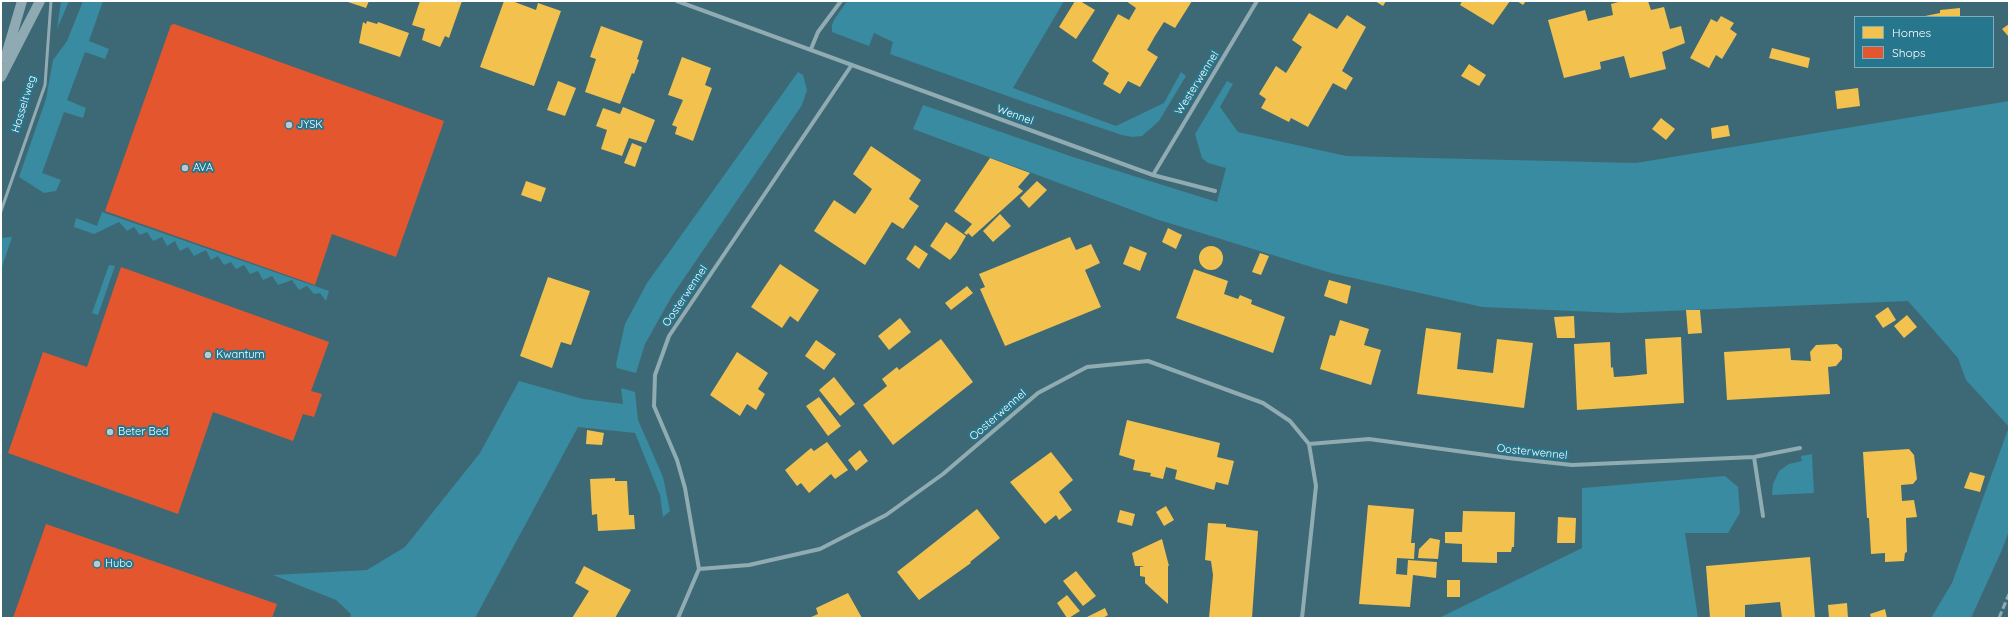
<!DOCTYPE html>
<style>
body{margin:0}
#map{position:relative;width:2010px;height:619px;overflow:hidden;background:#3d6976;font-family:Quicksand,sans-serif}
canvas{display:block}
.frame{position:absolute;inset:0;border:2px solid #fff;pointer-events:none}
.legend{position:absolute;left:1854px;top:16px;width:140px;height:52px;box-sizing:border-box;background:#26768d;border:1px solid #7dadbb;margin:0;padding:5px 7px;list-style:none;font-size:12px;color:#fff}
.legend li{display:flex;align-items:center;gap:8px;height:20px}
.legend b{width:20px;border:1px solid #7dadbb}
</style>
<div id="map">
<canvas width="2010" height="619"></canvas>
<div class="frame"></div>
<ul class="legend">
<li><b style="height:11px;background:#f2c14e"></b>Homes</li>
<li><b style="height:11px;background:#e4572e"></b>Shops</li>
</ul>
</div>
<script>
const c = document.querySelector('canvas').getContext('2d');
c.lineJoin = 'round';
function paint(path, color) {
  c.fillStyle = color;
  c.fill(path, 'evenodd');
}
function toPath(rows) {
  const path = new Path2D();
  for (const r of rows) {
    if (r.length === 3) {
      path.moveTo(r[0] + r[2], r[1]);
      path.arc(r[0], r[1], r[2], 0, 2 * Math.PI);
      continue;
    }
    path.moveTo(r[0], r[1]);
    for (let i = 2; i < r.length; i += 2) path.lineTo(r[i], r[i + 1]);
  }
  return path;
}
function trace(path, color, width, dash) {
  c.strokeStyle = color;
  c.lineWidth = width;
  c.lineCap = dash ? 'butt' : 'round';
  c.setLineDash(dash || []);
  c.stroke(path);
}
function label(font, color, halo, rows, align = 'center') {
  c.font = font + ' Quicksand,sans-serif';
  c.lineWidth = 4;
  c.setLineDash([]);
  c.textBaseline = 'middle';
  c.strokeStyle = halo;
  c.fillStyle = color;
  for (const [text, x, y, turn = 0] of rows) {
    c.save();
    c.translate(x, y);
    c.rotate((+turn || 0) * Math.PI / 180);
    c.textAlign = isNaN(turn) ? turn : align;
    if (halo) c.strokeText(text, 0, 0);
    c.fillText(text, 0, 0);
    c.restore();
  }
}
const green = toPath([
 [61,1,69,1,57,29],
 [83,1,103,1,89,41,109,49,105,59,85,52,67,100,86,108,83,118,64,112,42,173,61,180,56,191,44,193,19,177,46,99,53,60,67,41],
 [847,1,1064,1,1013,88,1116,126,1164,103,1181,72,1186,76,1159,121,1142,136,1132,137,1122,135,1027,103,890,54,893,42,874,33,869,46,832,32,832,25,834,20],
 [798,72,803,75,807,90,802,105,672,296,645,344,636,373,617,368,616,364,625,324,647,283],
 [1227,81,1233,84,1220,107,1238,132,1346,156,1636,163,2009,101,2009,531,2001,552,1971,618,1931,618,1952,583,2009,427,1966,380,1958,358,1908,301,1619,313,1482,307,1331,273,1159,220,913,129,923,105,1073,157,1217,202,1226,168,1208,163,1202,158,1195,134],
 [102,212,329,291,326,301,320,293,314,294,307,286,299,290,292,280,278,285,272,276,263,280,258,271,250,274,244,265,236,269,231,262,224,265,218,256,211,260,206,250,194,256,188,247,180,251,175,241,167,246,162,237,153,241,147,232,140,235,134,227,127,231,119,222,94,234,74,227,76,218,97,226],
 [12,237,1,270,1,238],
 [109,265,115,266,98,315,92,313],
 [519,381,583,399,623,404,621,388,635,392,638,420,663,477,670,511,663,517,660,495,635,433,578,427,475,618,350,618,351,614,336,600,273,575,367,570,405,547,480,453],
 [1812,454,1814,493,1772,495,1773,484,1779,471,1789,464,1802,461,1801,456],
 [1725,476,1738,487,1740,513,1728,533,1685,533,1698,618,1439,618,1582,548,1582,488]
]);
const homes = toPath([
 [345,1,369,1,366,8],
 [420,1,462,1,449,38,445,36,440,47,422,40,425,29,412,25],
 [504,1,512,1,536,10,538,3,561,11,534,86,480,67],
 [1075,1,1080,1,1095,10,1076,39,1059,27],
 [1126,1,1192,1,1175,28,1164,22,1155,36,1147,50,1158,57,1140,87,1128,81,1120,94,1103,84,1109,73,1092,61,1118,14,1129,20,1136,8],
 [1375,1,1386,1,1383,6],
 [1462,1,1510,1,1493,25,1460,5],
 [1517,1,1526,1,1523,5],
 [1622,1,1648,1,1651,10,1664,7,1670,29,1681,26,1685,43,1662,52,1666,69,1630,78,1624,56,1600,62,1601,69,1564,78,1548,20,1585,10,1588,21,1613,15,1611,4],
 [1960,8,1960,17,1920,17,1940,13,1940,10],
 [1309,13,1337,29,1347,15,1366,27,1342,71,1353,78,1346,90,1333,83,1308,127,1291,118,1289,122,1261,108,1266,99,1259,94,1276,66,1286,73,1302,47,1292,40],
 [1721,16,1734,23,1730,29,1737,34,1722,59,1716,55,1709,68,1690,58,1711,19,1717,22],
 [367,21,377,24,378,22,409,33,400,57,359,43,363,22,366,24],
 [2009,24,2009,37,2002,29],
 [601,26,643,41,637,59,639,60,634,74,632,73,620,104,585,92,596,59,590,57],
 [1772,48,1810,58,1808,68,1769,58],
 [682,57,711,68,705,85,712,88,693,141,675,134,677,127,672,125,683,100,668,95],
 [1469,64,1486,75,1479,86,1461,76],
 [558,81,576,88,565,116,547,110],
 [1858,88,1860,106,1837,109,1835,91],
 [623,107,655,120,646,143,629,138,622,156,601,149,607,130,596,126,603,108,620,114],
 [1661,118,1675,129,1666,140,1652,129],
 [1728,125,1730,136,1712,139,1711,128],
 [632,143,642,147,635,167,624,163],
 [871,146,921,180,909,199,919,206,903,229,892,222,865,265,814,231,834,200,855,214,863,203,872,189,853,174],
 [990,158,1030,173,1018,187,1023,191,972,237,968,233,967,235,964,233,972,224,954,211],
 [526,181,546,188,541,202,521,195],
 [1037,181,1047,190,1029,208,1020,198],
 [1000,214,1011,226,993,242,983,231],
 [946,222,966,236,956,253,950,260,930,246],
 [1168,228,1182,235,1176,249,1162,242],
 [1070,237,1076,250,1091,244,1100,263,1085,270,1101,307,1005,346,980,289,985,287,979,274],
 [915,245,928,254,919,269,906,259],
 [1130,246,1147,253,1140,271,1123,264],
 [1211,258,12],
 [1260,253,1269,256,1261,275,1252,272],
 [780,264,819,290,798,322,790,316,782,328,751,307],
 [1194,269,1228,281,1224,294,1238,299,1240,295,1252,300,1251,304,1285,317,1273,353,1176,318],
 [548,277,590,291,571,345,561,342,552,368,520,356],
 [1329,280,1351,286,1347,304,1324,296],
 [967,286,973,293,951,310,945,303],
 [1888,307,1896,320,1883,328,1875,316],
 [1686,310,1700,310,1702,333,1688,334],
 [1907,315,1917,327,1904,338,1894,326],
 [1574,316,1575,338,1557,338,1554,317],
 [900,318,911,332,889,350,878,336],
 [1340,320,1369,329,1364,345,1381,350,1371,385,1320,369,1330,335,1335,336],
 [1426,328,1461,333,1457,369,1493,373,1497,339,1533,343,1524,408,1417,394],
 [1681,337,1684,403,1577,410,1574,344,1610,342,1611,368,1613,367,1614,377,1629,376,1647,374,1645,339],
 [941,339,973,382,893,445,863,405,887,386,882,379,897,367,899,370],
 [816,340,836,354,824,370,805,356],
 [1837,344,1842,349,1842,359,1836,366,1828,367,1830,394,1727,400,1724,352,1790,348,1791,360,1811,361,1810,352,1816,345],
 [737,352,768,373,758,389,765,394,756,410,747,404,740,416,710,395],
 [834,377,855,404,840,416,819,390],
 [819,397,841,426,828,436,806,406],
 [1127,420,1220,443,1217,457,1234,461,1228,485,1216,482,1214,490,1175,479,1177,470,1166,467,1163,479,1150,476,1151,473,1133,470,1135,460,1119,455],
 [587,430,604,433,602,445,586,444],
 [827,442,848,470,835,479,831,474,809,493,801,483,797,486,785,470,811,448,814,451],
 [1909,449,1914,455,1917,479,1913,484,1901,485,1902,501,1914,500,1917,517,1906,518,1907,552,1905,553,1904,561,1885,562,1885,553,1871,554,1869,518,1867,518,1863,452],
 [860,450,868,461,856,471,848,460],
 [1051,452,1073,480,1059,492,1072,510,1059,520,1056,515,1045,524,1010,482],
 [1970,472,1985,476,1980,492,1964,488],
 [615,478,615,481,627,481,629,515,634,515,635,529,598,531,597,514,592,515,590,479],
 [1368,505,1414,509,1411,543,1415,543,1414,559,1397,558,1396,574,1407,575,1408,560,1437,562,1436,578,1413,575,1410,607,1359,604],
 [1166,506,1174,520,1164,526,1156,512],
 [977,509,1000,538,970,562,971,563,919,600,897,572],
 [1120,510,1135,514,1132,526,1117,522],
 [1463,511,1515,512,1514,547,1512,547,1511,552,1497,552,1497,563,1462,562,1462,544,1445,543,1445,532,1462,532],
 [1558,517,1576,518,1575,543,1557,543],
 [1208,523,1226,524,1226,527,1258,531,1252,618,1209,618,1213,575,1211,561,1205,560],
 [1430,538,1440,540,1438,559,1418,558,1419,549],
 [1162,539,1169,566,1168,566,1168,604,1145,583,1145,577,1140,576,1140,567,1145,566,1135,566,1132,553],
 [1810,557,1815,618,1782,618,1780,602,1745,605,1745,618,1710,618,1706,566],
 [584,566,631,590,615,618,572,618,589,591,575,583],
 [1076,571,1096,596,1083,606,1063,581],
 [1447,580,1460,580,1460,597,1447,597],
 [848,593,862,618,809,618,818,614,816,608],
 [1067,595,1080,611,1069,618,1067,618,1057,603],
 [1847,603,1848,618,1829,618,1828,605],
 [1105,608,1108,615,1103,618,1085,618],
 [1885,609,1887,618,1871,618,1870,614]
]);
const shops = toPath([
 [174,24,444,121,396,257,332,234,315,285,105,211,171,25],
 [121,267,329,342,311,391,322,394,314,417,303,414,293,441,213,412,178,514,8,453,43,352,87,367],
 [46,524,277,604,272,618,13,618]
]);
const service = toPath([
 [1,211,45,85,51,1]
]);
const minor = toPath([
 [677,1,1153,175,1215,191],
 [811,49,818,32,841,1],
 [1153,175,1257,1],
 [1309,444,1369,439,1508,458,1572,465,1754,457,1800,448],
 [1754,457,1763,516],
 [699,569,749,565,820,549,886,515,943,474,1038,393,1087,367,1148,361,1263,403,1290,421,1309,444,1316,486,1302,618],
 [678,618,699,569,685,488,677,460,654,406,655,375,669,336,851,66]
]);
const primary = toPath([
 [5,59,22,1],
 [1,77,40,1]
]);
const rail = toPath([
 [1999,618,2009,594]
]);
const markers = [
 [289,125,4,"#bbcacf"],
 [185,168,4,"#bbcacf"],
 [208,355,4,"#bbcacf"],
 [110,432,4,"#bbcacf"],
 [97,564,4,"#bbcacf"]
];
const streetNames = [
 ["Westerwennel",1197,83,-58],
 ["Hasseltweg",24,104,-73],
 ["Wennel",1015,115,20],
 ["Oosterwennel",685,296,-56],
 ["Oosterwennel",998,415,-41],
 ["Oosterwennel",1532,452,6]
];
const poiNames = [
 ["JYSK",297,125],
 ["AVA",193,168],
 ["Kwantum",216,355],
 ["Beter Bed",118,432],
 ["Hubo",105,564]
];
paint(green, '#388ba0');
paint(homes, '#f2c14e');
paint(shops, '#e4572e');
trace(service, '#91abb2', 3);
trace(minor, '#91abb2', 4);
trace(primary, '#8faab2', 10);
trace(rail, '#91aab2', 3, [7, 3]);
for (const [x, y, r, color] of markers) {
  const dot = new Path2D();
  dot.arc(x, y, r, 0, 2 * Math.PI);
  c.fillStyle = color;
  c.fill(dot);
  trace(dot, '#26768d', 1.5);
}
label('11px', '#fff', '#26768d', streetNames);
label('11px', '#fff', '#26768d', poiNames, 'left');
</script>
